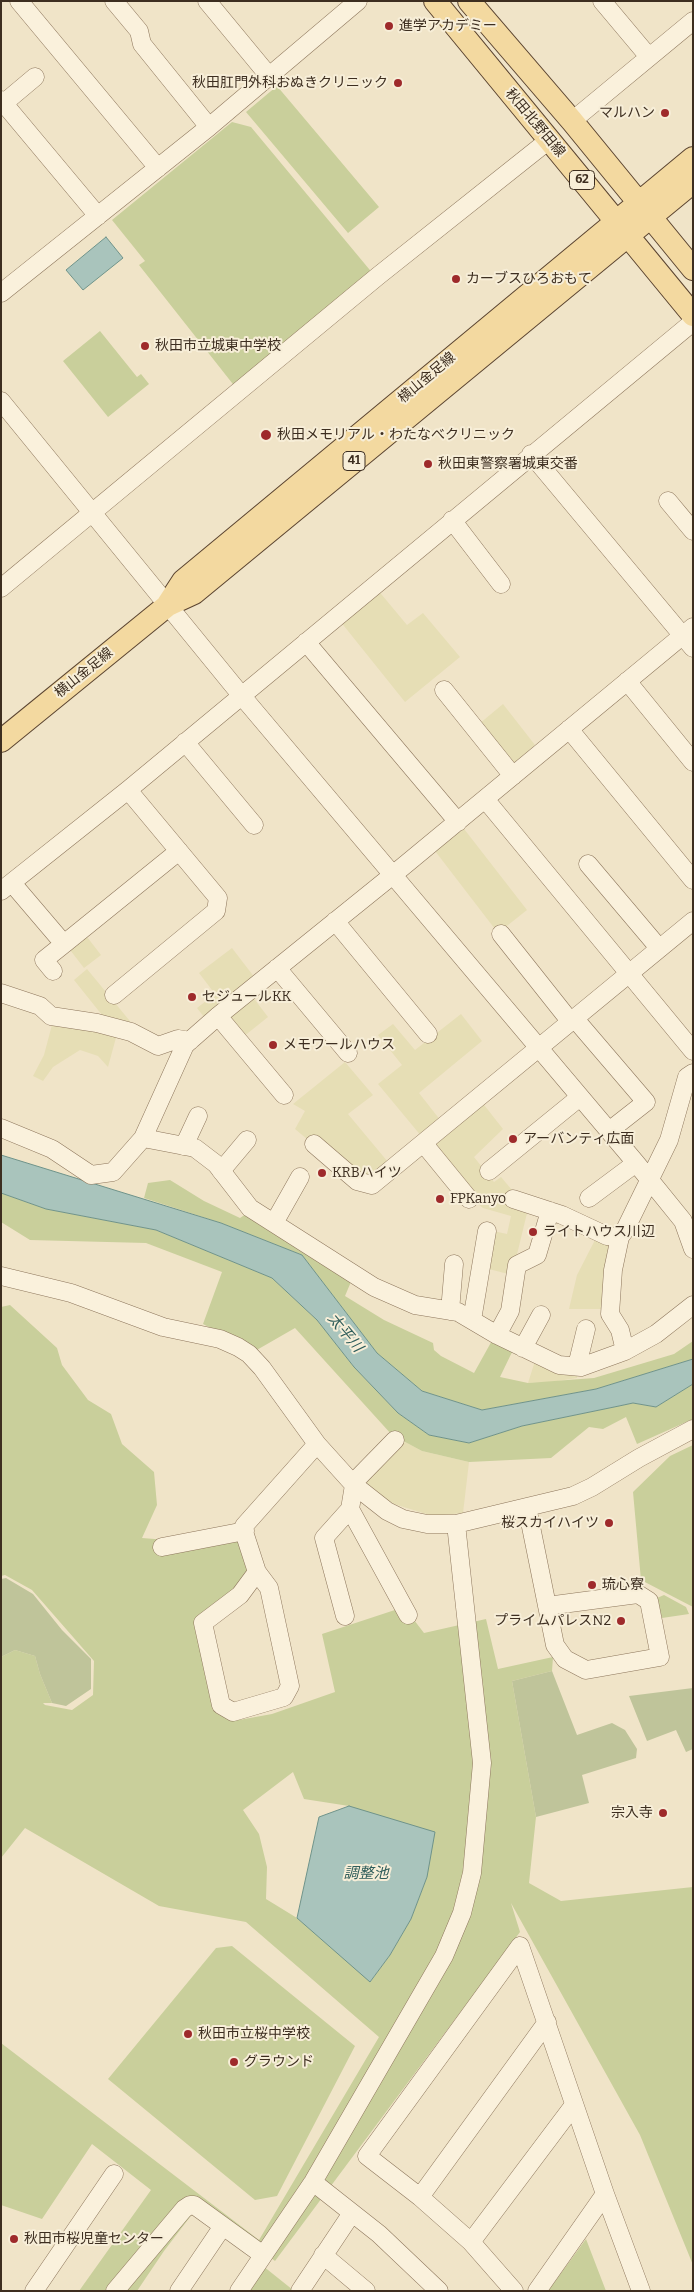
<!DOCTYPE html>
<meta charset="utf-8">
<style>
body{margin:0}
#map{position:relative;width:694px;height:2292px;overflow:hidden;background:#f0e4c8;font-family:Bitter,serif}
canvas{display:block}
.frame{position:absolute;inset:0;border:2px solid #3d2e20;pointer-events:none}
</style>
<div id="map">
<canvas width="694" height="2292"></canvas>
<div class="frame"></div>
</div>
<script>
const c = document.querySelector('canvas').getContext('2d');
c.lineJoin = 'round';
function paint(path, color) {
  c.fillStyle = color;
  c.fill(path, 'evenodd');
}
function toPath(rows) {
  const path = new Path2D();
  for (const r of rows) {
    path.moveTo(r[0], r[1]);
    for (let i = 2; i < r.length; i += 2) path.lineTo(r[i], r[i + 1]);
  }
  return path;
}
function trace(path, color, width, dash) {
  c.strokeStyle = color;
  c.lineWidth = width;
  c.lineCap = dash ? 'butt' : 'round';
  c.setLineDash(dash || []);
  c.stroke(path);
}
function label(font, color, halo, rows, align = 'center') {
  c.font = font + ' Bitter,"Noto Sans JP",serif';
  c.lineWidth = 4;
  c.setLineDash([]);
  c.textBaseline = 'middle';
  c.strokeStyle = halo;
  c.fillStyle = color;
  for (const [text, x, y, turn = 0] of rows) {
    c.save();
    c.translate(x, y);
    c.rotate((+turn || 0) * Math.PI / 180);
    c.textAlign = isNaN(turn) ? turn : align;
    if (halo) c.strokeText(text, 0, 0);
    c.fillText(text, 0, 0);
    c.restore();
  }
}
const farmland = toPath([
 [377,589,407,625,423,613,460,657,405,702,340,621],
 [503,704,535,745,512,766,479,724],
 [461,825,527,910,498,933,432,847],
 [84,933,101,955,84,968,67,946],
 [232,948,255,978,204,1017,197,1008,215,994,199,973],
 [87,969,134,1026,106,1020,74,980],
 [252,996,268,1017,243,1037,226,1016],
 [461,1014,482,1041,419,1093,441,1121,422,1137,378,1084,402,1065,378,1035,393,1024,415,1050],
 [53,1021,117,1034,108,1067,98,1056,80,1050,53,1067,43,1081,33,1076,44,1055],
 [345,1062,373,1095,348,1114,393,1168,357,1181,295,1129,305,1111,293,1104],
 [481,1101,503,1129,474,1157,494,1182,501,1177,528,1209,512,1275,485,1268,493,1231,507,1234,511,1216,483,1208,474,1201,429,1144],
 [596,1238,615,1240,603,1309,569,1309,577,1275],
 [535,1361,579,1369,577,1378,552,1382,528,1383],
 [392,1435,422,1451,469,1462,463,1513,433,1516,394,1504,351,1476]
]);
const green = toPath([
 [277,86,379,207,348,233,246,112],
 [232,122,251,127,374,275,236,388,139,265,145,261,112,220],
 [100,331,137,377,141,374,149,384,108,417,63,361],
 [170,1180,204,1201,240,1218,246,1214,353,1277,345,1296,384,1320,433,1343,434,1350,441,1356,474,1373,494,1337,514,1348,500,1377,528,1383,594,1378,674,1354,693,1341,693,1359,596,1389,482,1410,422,1391,377,1353,302,1255,221,1223,144,1198,148,1183],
 [1,1193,46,1209,156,1230,272,1278,317,1320,354,1367,398,1413,429,1435,469,1443,522,1426,633,1403,656,1407,693,1384,693,1419,637,1444,626,1417,603,1429,589,1427,551,1458,469,1462,422,1451,392,1435,295,1328,255,1351,203,1324,222,1272,146,1243,30,1240,1,1222],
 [10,1305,57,1348,62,1365,88,1400,111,1414,122,1444,154,1472,157,1505,142,1538,180,1541,236,1531,249,1563,244,1586,197,1626,214,1702,239,1720,272,1714,335,1692,322,1634,404,1607,424,1633,486,1619,498,1669,553,1657,552,1671,512,1681,536,1817,529,1883,561,1901,693,1887,693,2265,640,2135,511,1903,520,1932,275,2261,200,2204,164,2251,137,2291,79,2291,151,2190,92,2144,42,2219,1,2205,1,2043,259,2240,379,2037,246,1922,159,1906,25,1828,1,1858,1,1657,15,1650,35,1656,40,1674,52,1703,43,1703,45,1705,72,1710,93,1695,94,1661,32,1590,5,1575,1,1576,1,1307],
 [293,1772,304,1799,349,1806,427,1877,411,1919,390,1955,371,1981,297,1918,266,1899,267,1867,259,1834,243,1810],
 [693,1445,693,1607,641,1580,633,1492,670,1456],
 [664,1595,686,1607,689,1614,662,1618,657,1598],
 [232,1946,355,2046,277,2196,255,2200,108,2079,216,1948],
 [586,2239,606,2291,548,2291],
 [263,2266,293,2290,293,2291,247,2291]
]);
const cemetery = toPath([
 [6,1578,33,1594,62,1630,91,1659,91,1689,66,1706,52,1703,40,1674,35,1656,15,1650,1,1657,1,1579],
 [552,1671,577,1735,612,1723,625,1730,637,1749,636,1758,582,1775,589,1803,536,1817,512,1681],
 [693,1688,693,1749,686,1752,676,1730,647,1741,629,1696]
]);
const water = toPath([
 [106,237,123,258,83,290,66,270,106,237],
 [1,1155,221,1223,302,1255,377,1353,422,1391,482,1410,596,1389,693,1359,693,1384,656,1407,633,1403,619,1406,522,1426,469,1443,429,1435,398,1413,354,1367,317,1320,272,1278,156,1230,46,1209,1,1193,1,1155],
 [349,1806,435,1832,427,1877,411,1919,390,1955,370,1982,297,1918,319,1817,349,1806]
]);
const minor = toPath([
 [19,1,158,168],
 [114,1,139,31,142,44,209,127],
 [207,1,269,76],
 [602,1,649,57],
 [1,100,98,216],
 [4,103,35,77],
 [572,121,693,21],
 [1,293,209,127,358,1],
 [1,401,241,695,636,1163,683,1221,693,1249],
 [531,454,693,648],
 [668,501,693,531],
 [452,520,501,584],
 [1,588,378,276,549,140],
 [306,642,458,822],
 [627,681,693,762],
 [444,690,513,776],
 [569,729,693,880],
 [185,742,254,825],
 [485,799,693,1051],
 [588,864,659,948],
 [12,883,64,944,179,851],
 [1,891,128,790,693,322],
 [335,921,428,1034],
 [501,934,570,1021],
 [277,968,348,1053],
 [53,971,44,960,64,944],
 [1,993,40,1006,51,1016,97,1023,131,1032,158,1046,178,1039,190,1041],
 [114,995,216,911,218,898,128,790],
 [218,1016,284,1095],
 [575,1019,646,1102,609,1131],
 [1,1128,52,1149,91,1175,113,1172,143,1138,185,1045,218,1016,394,874,693,627],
 [143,1138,195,1148,216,1164,250,1208,374,1287,415,1305,458,1312,497,1335,559,1365,581,1367,625,1351,656,1334,693,1305],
 [314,1144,357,1181,372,1185,693,921],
 [424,1144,469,1199],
 [184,1146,198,1116],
 [221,1171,247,1140],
 [489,1171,580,1097],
 [589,1198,636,1163],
 [513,1199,562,1215,607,1236,620,1237,625,1230,669,1140,687,1077,693,1073],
 [274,1223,300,1177],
 [620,1237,613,1270,610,1314,620,1330,625,1351],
 [1,1276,71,1293,163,1327,220,1339,238,1347,249,1354,262,1368,317,1444,354,1485,387,1511,403,1519,427,1524,456,1524,573,1496,592,1487,639,1458,693,1429],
 [450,1311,454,1264],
 [472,1320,487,1231],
 [497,1335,510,1311,517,1265,537,1255,550,1211],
 [523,1348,541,1315],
 [577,1366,586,1329],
 [353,1483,395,1440],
 [527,1507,555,1645,565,1659,586,1670,660,1657,649,1601,638,1594,547,1606],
 [350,1509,408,1615],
 [162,1547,245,1531],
 [257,1572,269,1588,290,1686,284,1697,233,1712,221,1705,203,1623,240,1595,257,1572,245,1535,244,1526,317,1444],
 [345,1616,324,1538,350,1509,354,1485],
 [313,2182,379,2234,439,2291],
 [420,2197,547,2022],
 [471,2242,574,2105],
 [323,2255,366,2291],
 [34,2291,114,2174],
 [115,2291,184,2209,190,2205,194,2205,263,2255],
 [179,2291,223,2226],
 [239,2291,313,2182,444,1956,462,1913,472,1873,482,1763,456,1524],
 [300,2291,352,2213],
 [514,2291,471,2242,420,2197,367,2156,520,1946,605,2194,641,2291],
 [537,2291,605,2194]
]);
const major = toPath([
 [435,1,693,315],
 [469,1,572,121,693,269],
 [168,604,183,581,693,158],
 [1,741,168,605,194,593,693,182]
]);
const markers = [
 [389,26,5,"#9e2a2b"],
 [398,83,5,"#9e2a2b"],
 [665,113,5,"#9e2a2b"],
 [456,279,5,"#9e2a2b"],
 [145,346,5,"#9e2a2b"],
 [266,435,6,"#9e2a2b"],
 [428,464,5,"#9e2a2b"],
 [192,997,5,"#9e2a2b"],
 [273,1045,5,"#9e2a2b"],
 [513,1139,5,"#9e2a2b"],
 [322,1173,5,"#9e2a2b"],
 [440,1199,5,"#9e2a2b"],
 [533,1232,5,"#9e2a2b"],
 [609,1523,5,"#9e2a2b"],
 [592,1585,5,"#9e2a2b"],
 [621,1621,5,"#9e2a2b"],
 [663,1813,5,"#9e2a2b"],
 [188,2034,5,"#9e2a2b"],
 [234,2062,5,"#9e2a2b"],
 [14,2239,5,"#9e2a2b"]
];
const shields = [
 [582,180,25],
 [354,461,22]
];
const shieldNames = [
 ["62",582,180],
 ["41",354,461]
];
const poiNames = [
 ["進学アカデミー",399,26],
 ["秋田肛門外科おぬきクリニック",388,83,"right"],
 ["マルハン",655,113,"right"],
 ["カーブスひろおもて",466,279],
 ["秋田市立城東中学校",155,346],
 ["秋田メモリアル・わたなべクリニック",277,435],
 ["秋田東警察署城東交番",438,464],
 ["セジュールKK",202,997],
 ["メモワールハウス",283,1045],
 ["アーバンティ広面",523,1139],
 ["KRBハイツ",332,1173],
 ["FPKanyo",450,1199],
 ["ライトハウス川辺",543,1232],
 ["桜スカイハイツ",599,1523,"right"],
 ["琉心寮",602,1585],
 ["プライムパレスN2",611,1621,"right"],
 ["宗入寺",653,1813,"right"],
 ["秋田市立桜中学校",198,2034],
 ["グラウンド",244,2062],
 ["秋田市桜児童センター",24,2239]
];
const streetNames = [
 ["秋田北野田線",535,123,50],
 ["横山金足線",427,378,-40],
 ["横山金足線",84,673,-39]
];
const waterNames = [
 ["太平川",345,1333,50],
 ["調整池",366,1874]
];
paint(farmland, '#e6deb5');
paint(green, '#c9cf9b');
paint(cemetery, '#bfc49a');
paint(water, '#a9c4bc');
trace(water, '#6f938a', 1);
trace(minor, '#8d765c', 19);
trace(major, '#5b4430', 24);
trace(minor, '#faf1dc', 18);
trace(major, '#f3d9a0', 22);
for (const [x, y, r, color] of markers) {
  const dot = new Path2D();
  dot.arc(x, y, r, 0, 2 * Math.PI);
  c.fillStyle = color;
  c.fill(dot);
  trace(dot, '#f7eed8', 2);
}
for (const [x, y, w] of shields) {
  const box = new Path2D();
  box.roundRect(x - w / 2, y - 9.5, w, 19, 4);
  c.fillStyle = '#f7eed8';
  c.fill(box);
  trace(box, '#3d2e20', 1);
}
label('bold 12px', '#3d2e20', null, shieldNames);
label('14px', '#3d2e20', '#f7eed8', poiNames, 'left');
label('14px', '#3d2e20', '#f7eed8', streetNames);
label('italic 15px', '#2f5d5a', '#f7eed8', waterNames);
</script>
